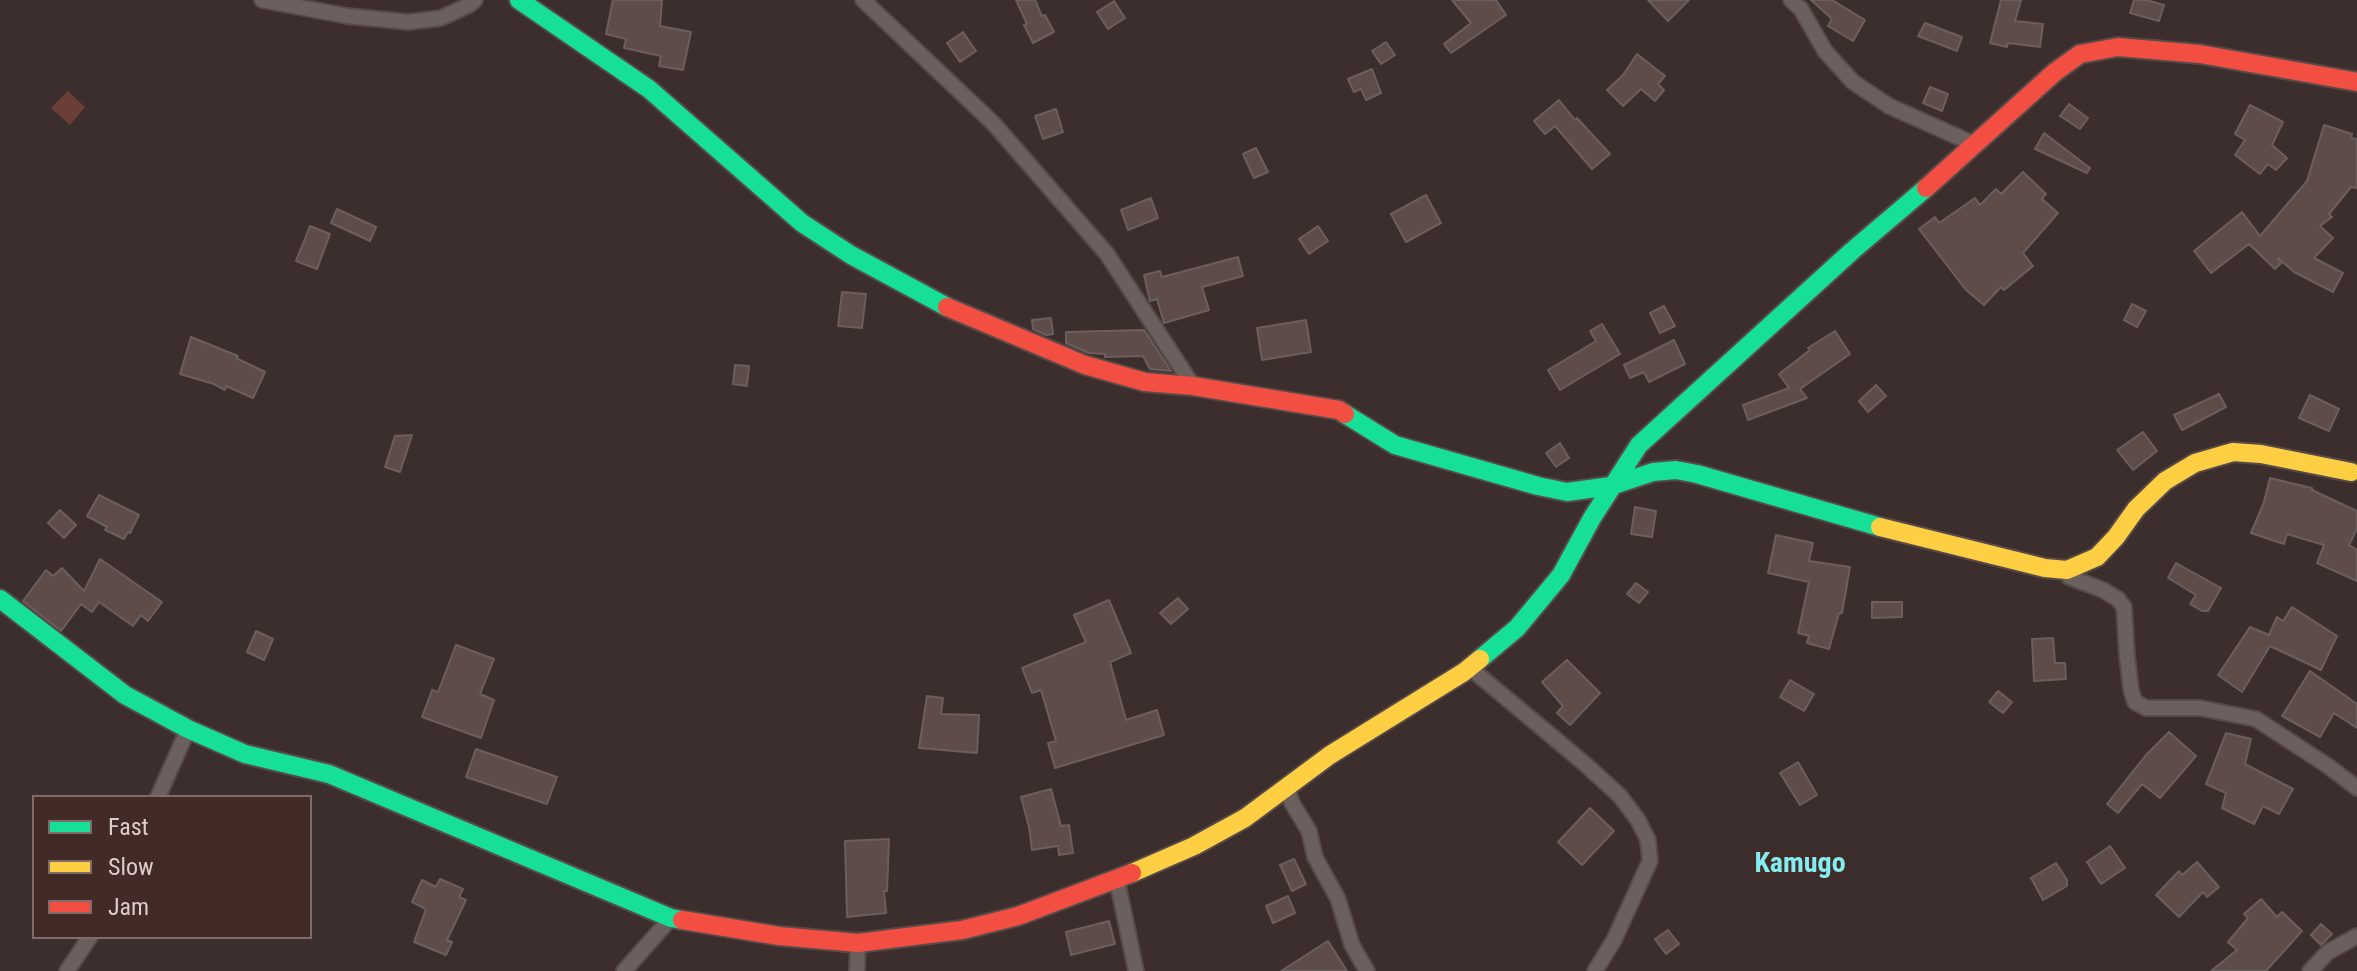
<!DOCTYPE html>
<style>
body{margin:0}
#map{position:relative;width:2357px;height:971px;overflow:hidden;background:#3c2e2c;font-family:"Roboto Condensed",sans-serif}
canvas{display:block}
.legend{position:absolute;left:32px;top:795px;width:280px;height:144px;box-sizing:border-box;background:#422a26;border:2px solid #806c68;margin:0;padding:10px 14px;list-style:none;font-size:24px;color:#dececb}
.legend li{display:flex;align-items:center;gap:16px;height:40px}
.legend b{width:40px;border:2px solid #806c68}
</style>
<div id="map">
<canvas width="2357" height="971"></canvas>
<ul class="legend">
<li><b style="height:10px;background:#16e098"></b>Fast</li>
<li><b style="height:10px;background:#ffcf43"></b>Slow</li>
<li><b style="height:10px;background:#f24e42"></b>Jam</li>
</ul>
</div>
<script>
const c = document.querySelector('canvas').getContext('2d');
c.lineJoin = 'round';
function paint(path, color) {
  c.fillStyle = color;
  c.fill(path, 'evenodd');
}
function toPath(rows) {
  const path = new Path2D();
  for (const r of rows) {
    path.moveTo(r[0], r[1]);
    for (let i = 2; i < r.length; i += 2) path.lineTo(r[i], r[i + 1]);
  }
  return path;
}
function trace(path, color, width, dash) {
  c.strokeStyle = color;
  c.lineWidth = width;
  c.lineCap = dash ? 'butt' : 'round';
  c.setLineDash(dash || []);
  c.stroke(path);
}
function label(font, color, halo, rows, align = 'center') {
  c.font = font + ' "Roboto Condensed",sans-serif';
  c.lineWidth = 6;
  c.setLineDash([]);
  c.textBaseline = 'middle';
  c.strokeStyle = halo;
  c.fillStyle = color;
  for (const [text, x, y, turn = 0] of rows) {
    c.save();
    c.translate(x, y);
    c.rotate((+turn || 0) * Math.PI / 180);
    c.textAlign = isNaN(turn) ? turn : align;
    if (halo) c.strokeText(text, 0, 0);
    c.fillText(text, 0, 0);
    c.restore();
  }
}
const green = toPath([
 [68,91,85,107,70,125,51,108]
]);
const building = toPath([
 [613,0,662,0,660,26,691,32,683,70,659,66,661,56,624,48,626,39,606,34,613,0],
 [1016,0,1035,0,1042,16,1045,15,1054,32,1033,43,1024,25,1027,24,1016,0],
 [1452,0,1496,0,1506,15,1451,53,1444,44,1471,23,1452,0],
 [1648,0,1689,0,1668,21,1648,0],
 [1811,0,1832,0,1865,20,1853,41,1828,26,1832,19,1811,0],
 [2001,0,2021,0,2015,21,2043,24,2040,47,2008,43,2007,47,1990,43,2001,0],
 [2134,0,2146,0,2164,5,2159,21,2130,13,2134,0],
 [1114,1,1125,18,1108,29,1097,12,1114,1],
 [1925,23,1962,37,1957,51,1918,36,1925,23],
 [963,32,976,51,960,62,947,43,963,32],
 [1386,42,1395,55,1381,64,1372,51,1386,42],
 [1637,54,1665,76,1658,84,1664,90,1655,101,1641,89,1623,106,1607,90,1623,75,1637,54],
 [1372,69,1381,93,1366,100,1361,89,1354,92,1348,79,1372,69],
 [1930,87,1948,94,1942,111,1923,103,1930,87],
 [1559,100,1575,120,1577,118,1610,154,1592,169,1555,126,1545,134,1534,121,1559,100],
 [2069,104,2088,118,2080,129,2060,116,2069,104],
 [2250,105,2283,122,2272,145,2287,158,2276,170,2268,164,2260,174,2235,155,2245,140,2235,134,2250,105],
 [1056,109,1063,132,1043,139,1035,116,1056,109],
 [2324,125,2352,134,2351,138,2357,139,2357,188,2351,187,2329,214,2332,217,2320,226,2333,238,2314,258,2343,273,2333,292,2294,272,2278,258,2281,263,2275,269,2249,244,2211,273,2194,251,2242,212,2260,236,2307,181,2324,125],
 [2044,133,2090,168,2087,173,2035,149,2044,133],
 [1256,148,1268,172,1254,178,1243,154,1256,148],
 [2023,172,2046,194,2042,199,2058,213,2023,253,2033,266,2004,290,2001,287,1984,305,1966,290,1919,229,1935,217,1939,223,1975,198,1980,205,1996,189,2001,194,2023,172],
 [1426,195,1441,223,1406,242,1391,214,1426,195],
 [1151,198,1158,218,1128,230,1121,210,1151,198],
 [337,209,376,227,370,241,331,223,337,209],
 [310,226,330,234,317,269,296,261,310,226],
 [1318,226,1328,241,1309,254,1299,239,1318,226],
 [1238,257,1243,276,1202,287,1209,310,1164,323,1157,299,1150,301,1144,275,1160,271,1162,277,1238,257],
 [842,292,866,294,862,328,838,326,842,292],
 [2132,304,2146,311,2137,327,2124,320,2132,304],
 [1664,306,1675,326,1660,333,1650,313,1664,306],
 [1051,318,1053,334,1046,335,1033,329,1032,320,1051,318],
 [1306,320,1311,352,1262,360,1257,328,1306,320],
 [1602,324,1620,354,1560,390,1548,370,1596,341,1590,331,1602,324],
 [1144,330,1171,371,1150,369,1143,356,1105,357,1105,354,1089,353,1066,343,1066,332,1144,330],
 [1835,331,1850,354,1800,389,1807,398,1748,420,1743,405,1789,388,1779,374,1810,350,1808,348,1835,331],
 [191,337,238,356,236,358,265,372,253,398,226,386,225,390,214,384,180,374,191,337],
 [1674,340,1685,364,1649,382,1644,372,1630,378,1624,365,1674,340],
 [735,365,749,366,747,386,733,384,735,365],
 [1876,385,1886,396,1868,412,1859,401,1876,385],
 [2219,394,2226,407,2182,430,2174,415,2219,394],
 [2310,395,2339,409,2329,431,2299,418,2310,395],
 [2143,432,2157,451,2133,470,2117,450,2143,432],
 [412,435,400,472,385,467,395,436,412,435],
 [1560,443,1569,458,1556,467,1546,453,1560,443],
 [2270,478,2312,488,2312,490,2357,511,2357,529,2349,545,2357,550,2357,581,2317,563,2324,545,2287,534,2284,544,2251,533,2264,502,2270,478],
 [99,495,139,515,130,533,128,532,124,539,105,530,107,527,87,516,99,495],
 [1635,507,1656,511,1652,537,1631,534,1635,507],
 [60,510,76,525,64,538,48,523,60,510],
 [1776,535,1813,543,1809,561,1850,567,1842,613,1839,613,1829,649,1807,643,1809,636,1798,633,1809,582,1768,573,1776,535],
 [100,559,162,602,148,621,141,615,133,626,99,602,92,612,81,604,61,631,23,601,46,570,53,576,62,568,84,591,100,559],
 [2176,563,2221,588,2208,611,2202,611,2190,604,2196,595,2168,578,2176,563],
 [1636,583,1648,592,1639,603,1627,594,1636,583],
 [1178,598,1188,609,1171,624,1160,613,1178,598],
 [1109,600,1131,653,1110,662,1126,720,1157,710,1164,735,1055,768,1048,743,1056,741,1041,690,1032,693,1022,668,1086,642,1074,615,1109,600],
 [1872,602,1902,602,1902,617,1872,618,1872,602],
 [2292,607,2337,636,2321,670,2270,646,2242,692,2218,675,2250,627,2269,635,2277,617,2283,621,2292,607],
 [256,631,273,639,264,660,247,652,256,631],
 [2053,638,2055,663,2065,663,2066,679,2034,681,2032,639,2053,638],
 [456,645,494,659,480,694,494,700,481,738,422,717,432,690,438,692,456,645],
 [1567,660,1600,693,1570,725,1557,713,1563,706,1542,682,1567,660],
 [2310,671,2357,704,2357,728,2334,713,2320,737,2282,716,2310,671],
 [1790,680,1814,694,1804,711,1780,697,1790,680],
 [1998,691,2012,702,2003,713,1989,702,1998,691],
 [927,696,943,698,941,714,979,715,977,753,919,748,927,696],
 [2169,732,2196,756,2160,798,2142,784,2118,813,2107,804,2146,755,2169,732],
 [2226,733,2251,739,2245,764,2293,789,2279,814,2263,806,2254,824,2222,808,2226,793,2206,784,2226,733],
 [476,749,557,777,547,804,466,777,476,749],
 [1798,762,1817,795,1800,805,1780,773,1798,762],
 [1051,789,1061,826,1069,825,1073,853,1059,855,1058,846,1032,850,1029,827,1021,797,1051,789],
 [1590,808,1614,831,1582,865,1558,842,1590,808],
 [889,839,887,891,884,891,886,913,847,917,845,841,889,839],
 [2110,846,2125,868,2101,884,2087,862,2110,846],
 [1294,859,1306,884,1292,891,1280,865,1294,859],
 [2197,862,2219,887,2207,897,2203,892,2179,917,2156,895,2179,871,2182,875,2197,862],
 [2056,863,2067,880,2067,886,2043,900,2031,878,2056,863],
 [440,879,463,889,459,897,466,900,447,940,452,942,446,955,414,942,426,909,412,902,422,880,436,887,440,879],
 [1288,896,1295,913,1273,923,1266,906,1288,896],
 [2261,899,2277,917,2282,912,2302,931,2266,971,2211,971,2237,950,2228,942,2248,918,2244,914,2261,899],
 [1109,921,1115,944,1071,955,1066,932,1109,921],
 [2321,924,2332,934,2321,945,2311,935,2321,924],
 [1668,930,1679,944,1666,954,1655,939,1668,930],
 [1328,941,1347,971,1281,971,1328,941]
]);
const street = toPath([
 [262,0,347,16,408,22,441,18,469,5,475,0],
 [863,0,993,123,1107,254,1193,386],
 [1791,0,1801,9,1825,51,1853,82,1889,106,1976,145],
 [2067,570,2069,577,2103,590,2118,599,2124,607,2127,656,2131,690,2135,702,2146,708,2200,708,2256,719,2328,766,2357,788],
 [1469,667,1585,764,1620,796,1638,820,1648,840,1650,861,1614,940,1595,971],
 [1287,787,1292,803,1309,831,1315,857,1338,899,1352,945,1367,971],
 [158,797,188,729],
 [1117,880,1136,971],
 [67,971,90,937],
 [624,971,671,918],
 [857,971,858,943],
 [2310,971,2328,952,2357,936]
]);
const fast = toPath([
 [519,0,649,89,802,223,851,255,947,307],
 [1345,414,1395,445,1538,486,1567,492,1611,486,1653,472,1676,470,1697,474,1880,527],
 [0,599,125,695,188,729,245,754,329,774,671,918,682,920],
 [1480,659,1517,628,1561,575,1592,518,1639,445,1852,251,1926,188]
]);
const slow = toPath([
 [1880,527,2045,568,2067,570,2097,557,2116,537,2136,509,2165,481,2195,463,2233,452,2261,454,2351,472],
 [1132,873,1194,846,1245,818,1330,755,1464,672,1480,659]
]);
const jam = toPath([
 [1926,188,2055,72,2080,54,2118,47,2200,54,2357,82],
 [947,307,1085,365,1145,382,1193,386,1339,410,1345,414],
 [682,920,779,936,858,943,962,930,1018,916,1132,873]
]);
const quarterNames = [
 ["Kamugo",1800,865]
];
paint(green, '#6c3e38');
paint(building, '#5e4c49');
trace(building, '#6b5f5d', 2);
trace(street, '#574b49', 18);
trace(fast, '#574b49', 22);
trace(slow, '#574b49', 22);
trace(jam, '#574b49', 22);
trace(street, '#6b605e', 14);
trace(fast, '#16e098', 18);
trace(slow, '#ffcf43', 18);
trace(jam, '#f24e42', 18);
label('bold 28px', '#82eef1', '#422a26', quarterNames);
</script>
